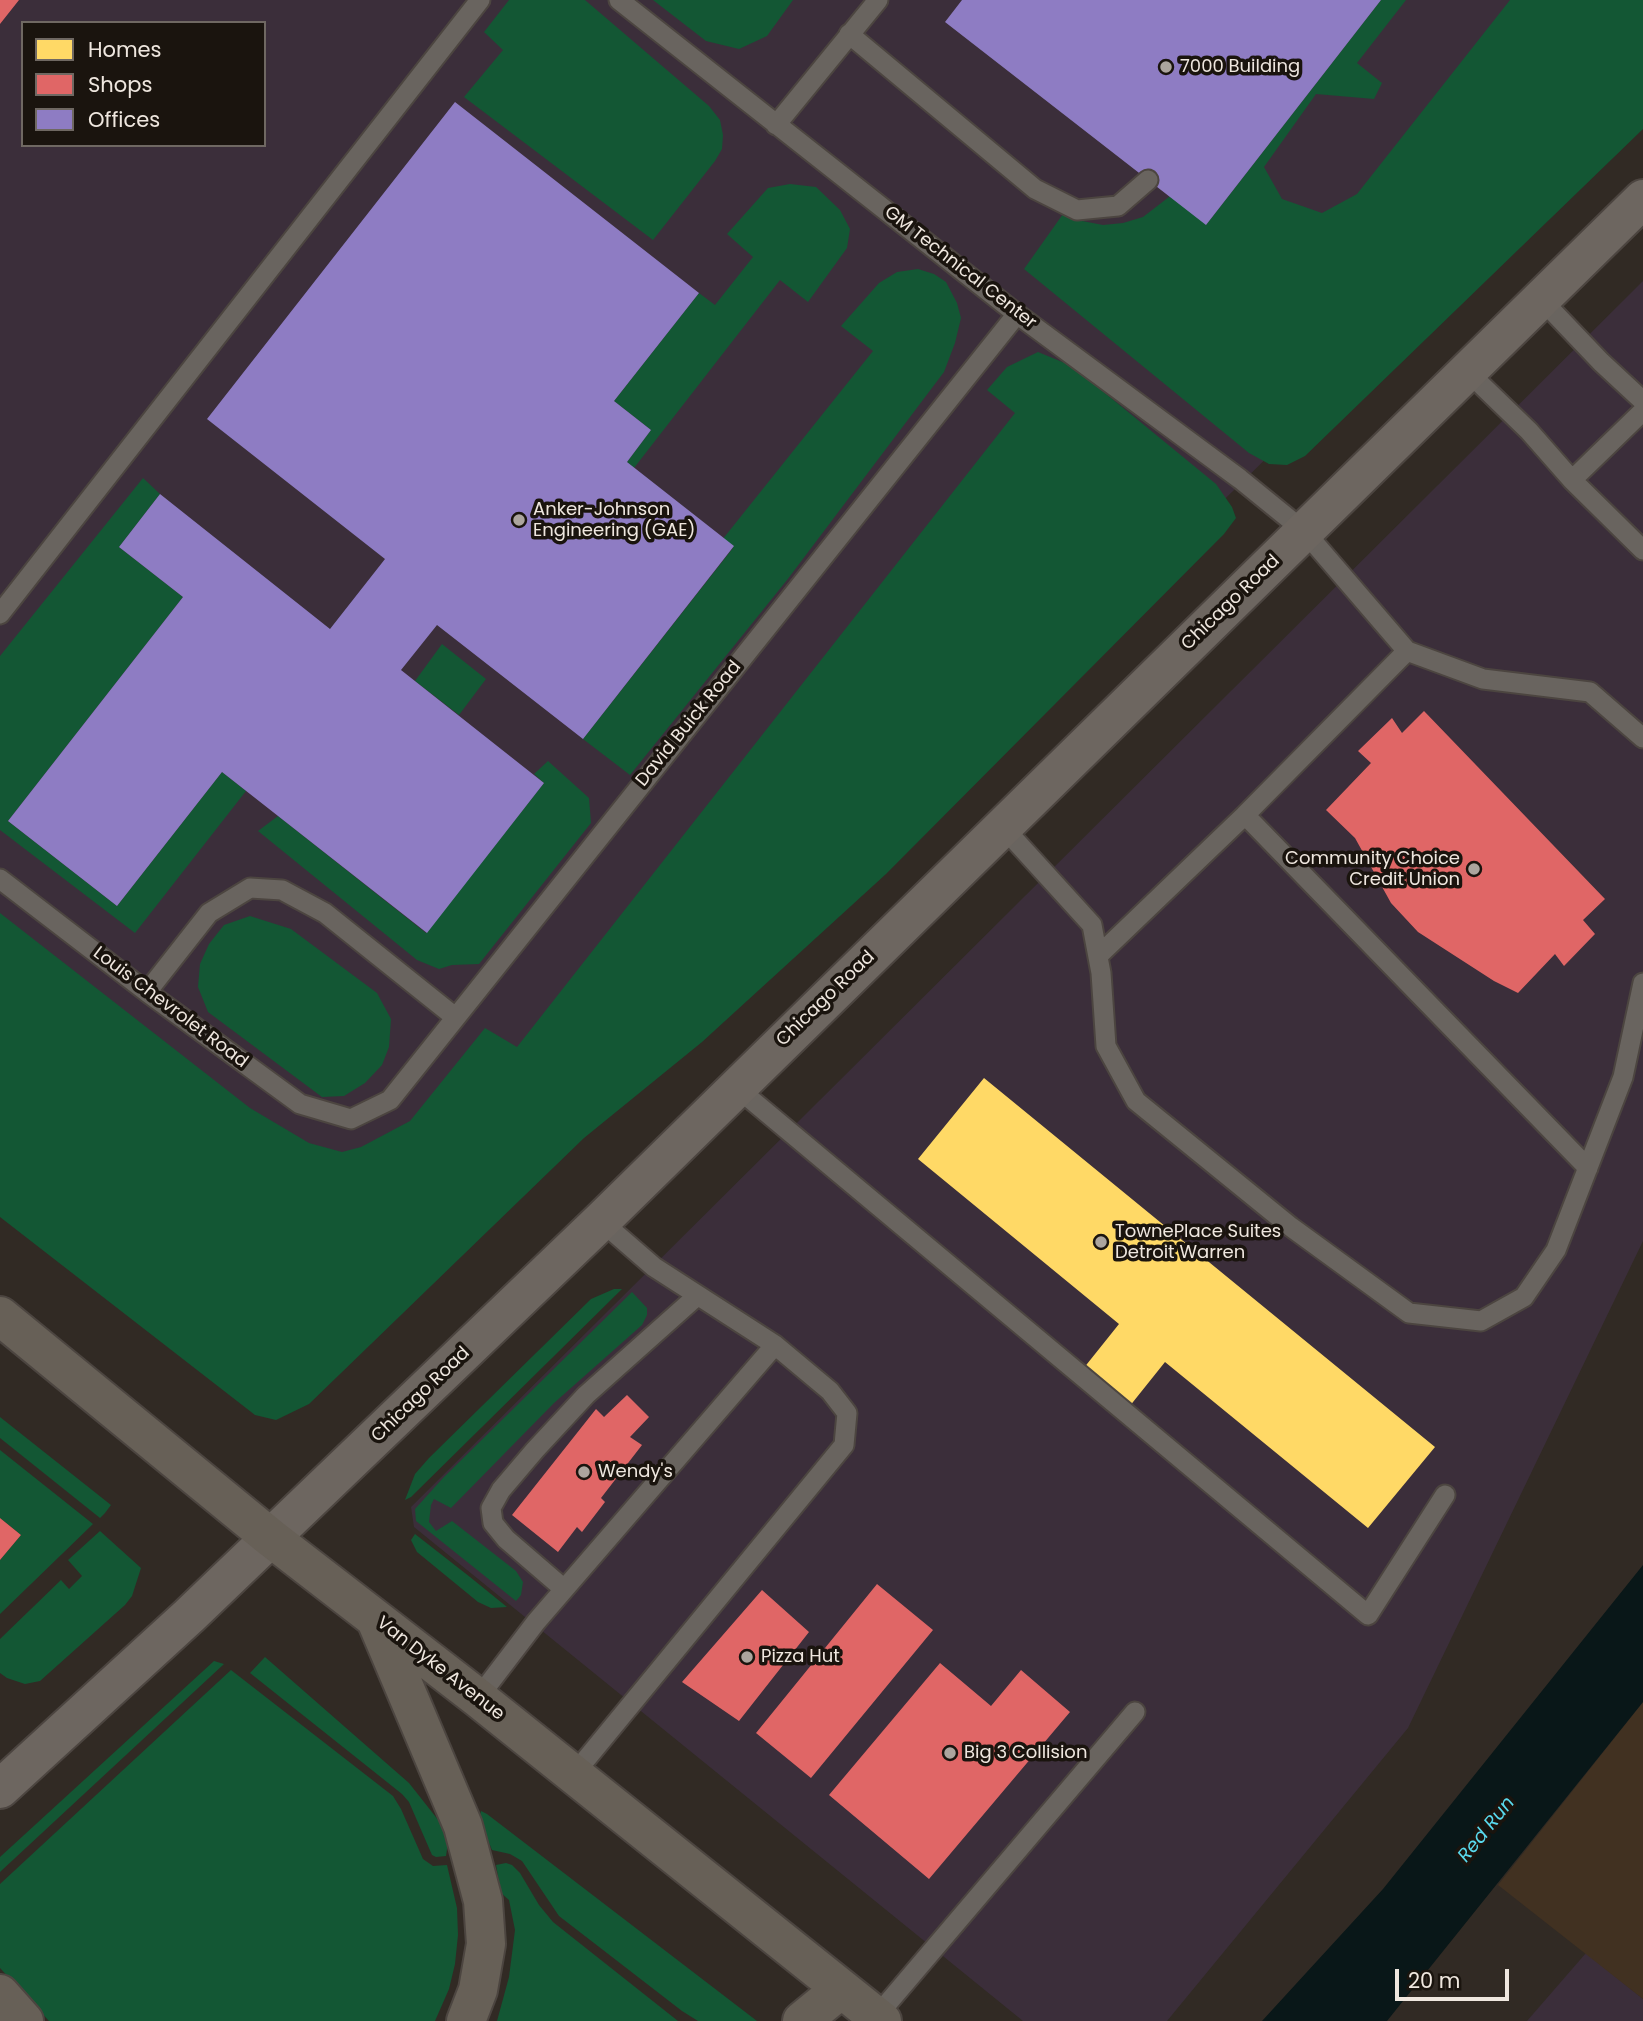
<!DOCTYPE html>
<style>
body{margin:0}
#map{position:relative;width:1643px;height:2021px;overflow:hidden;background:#312a24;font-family:Poppins,sans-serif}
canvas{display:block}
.legend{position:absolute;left:21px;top:21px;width:245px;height:126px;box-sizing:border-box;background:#1a140e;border:2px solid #6f6862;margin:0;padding:9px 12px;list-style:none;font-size:21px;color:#efe7df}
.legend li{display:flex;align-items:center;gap:14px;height:35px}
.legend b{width:35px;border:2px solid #6f6862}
.scale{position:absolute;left:1395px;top:1969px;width:114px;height:32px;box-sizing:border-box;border:4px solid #efe7df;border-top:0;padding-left:9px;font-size:21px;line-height:24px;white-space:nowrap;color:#efe7df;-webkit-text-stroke:5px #1a140e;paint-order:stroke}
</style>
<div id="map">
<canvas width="1643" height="2021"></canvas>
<ul class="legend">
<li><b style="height:19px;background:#ffd966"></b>Homes</li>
<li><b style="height:19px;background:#e06666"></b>Shops</li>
<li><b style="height:19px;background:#8e7cc3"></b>Offices</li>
</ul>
<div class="scale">20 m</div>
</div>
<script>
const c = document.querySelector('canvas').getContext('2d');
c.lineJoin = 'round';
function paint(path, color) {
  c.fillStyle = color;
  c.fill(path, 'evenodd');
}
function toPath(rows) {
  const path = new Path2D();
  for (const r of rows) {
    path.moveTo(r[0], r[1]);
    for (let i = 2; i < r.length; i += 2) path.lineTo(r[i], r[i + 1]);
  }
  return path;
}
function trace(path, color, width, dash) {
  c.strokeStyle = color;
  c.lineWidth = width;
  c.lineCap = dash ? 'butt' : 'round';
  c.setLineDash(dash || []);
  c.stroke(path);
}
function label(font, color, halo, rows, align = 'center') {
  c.font = font + ' Poppins,sans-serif';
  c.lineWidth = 7;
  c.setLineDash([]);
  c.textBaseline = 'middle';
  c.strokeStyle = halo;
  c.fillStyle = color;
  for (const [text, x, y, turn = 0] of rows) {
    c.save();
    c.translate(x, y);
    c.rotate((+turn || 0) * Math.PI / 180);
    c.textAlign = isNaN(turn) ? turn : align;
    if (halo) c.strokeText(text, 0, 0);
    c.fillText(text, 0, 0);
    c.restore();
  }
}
const commercial = toPath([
 [0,0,1643,0,1643,89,823,893,278,1400,0,1180],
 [23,23,264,23,264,145,23,145],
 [1643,281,1643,1241,1408,1728,1167,2021,1023,2021,414,1527,411,1507],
 [1586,1953,1643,1999,1643,2021,1527,2021]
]);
const built = toPath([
 [1643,1702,1643,1999,1498,1885]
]);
const green = toPath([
 [509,0,585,0,709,106,720,120,723,135,722,149,715,161,653,240,464,97,503,50,484,32],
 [653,0,793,0,767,36,739,49,706,41],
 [1381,0,1406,0,1357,63,1382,83,1374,99,1316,94,1264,167,1282,199,1322,213,1357,194,1510,0,1643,0,1643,129,1305,456,1287,465,1269,464,1249,453,1024,269,1063,214,1077,220,1103,225,1123,223,1143,217,1178,190,1206,225],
 [790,184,816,187,840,210,850,229,847,248,808,302,780,280,634,468,627,462,651,430,614,401,699,293,715,305,753,257,727,234,768,188],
 [918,269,934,274,946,282,957,303,961,318,955,343,944,372,787,580,630,775,583,739,733,548,722,540,873,351,841,326,879,283,897,272],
 [1038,352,1072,366,1216,484,1232,507,1236,518,1224,534,886,874,702,1042,584,1138,309,1404,276,1420,255,1415,0,1217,0,913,250,1108,309,1143,342,1152,361,1147,410,1121,485,1028,517,1047,1015,413,987,390,1007,367],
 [143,478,160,494,119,547,183,597,8,821,117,906,222,772,246,791,135,933,0,830,0,656],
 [442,644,486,679,459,715,415,681],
 [548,761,589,798,591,823,479,964,452,965,439,969,417,960,258,831,278,816,426,933,544,783,534,774],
 [250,916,291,929,377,993,391,1019,389,1047,382,1065,365,1083,344,1096,322,1097,208,1012,198,987,200,964,209,944,224,925],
 [614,1289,622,1289,411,1497,405,1500,415,1474,429,1458,591,1299],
 [632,1292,647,1308,647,1315,642,1325,554,1403,451,1508,434,1499,431,1505,429,1522,436,1531,452,1521,516,1571,523,1582,521,1595,516,1601,416,1521,415,1509,443,1478],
 [0,1417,111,1505,105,1513,100,1518,0,1438],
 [0,1450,93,1524,0,1614,0,1560,21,1535,0,1518],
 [100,1531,141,1568,132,1596,125,1605,40,1681,25,1684,7,1678,0,1673,0,1639,61,1580,69,1589,82,1576,68,1560],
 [415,1534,470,1577,507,1607,491,1608,478,1602,417,1552,411,1540],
 [265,1657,409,1783,439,1821,448,1842,446,1856,436,1857,432,1855,409,1802,402,1794,250,1673],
 [214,1661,224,1664,0,1872,0,1857],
 [231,1670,393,1796,401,1809,423,1859,433,1866,447,1865,457,1908,458,1935,455,1964,449,1989,435,2021,49,2021,0,1968,0,1884],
 [481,1811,487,1814,757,2021,698,2021,682,2011,559,1916,522,1861,510,1854,492,1850,479,1819],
 [506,1863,512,1865,520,1873,539,1905,553,1922,678,2021,497,2021,509,1977,515,1930,509,1900,501,1893,496,1865]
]);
const water = toPath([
 [1643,1565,1643,1702,1387,2021,1262,2021,1383,1889]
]);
const homes = toPath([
 [984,1078,1435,1447,1368,1528,1165,1362,1125,1412,1079,1374,1119,1324,918,1159]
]);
const shops = toPath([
 [0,0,19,0,0,24],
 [1424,711,1605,899,1583,920,1595,934,1564,966,1555,954,1518,993,1494,981,1418,932,1391,903,1355,838,1326,810,1371,763,1358,751,1392,718,1402,733],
 [627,1395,649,1417,630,1437,642,1445,601,1498,605,1502,582,1532,577,1527,558,1552,512,1515,596,1409,604,1417],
 [0,1518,21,1535,0,1560],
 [877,1584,933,1630,811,1778,756,1733],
 [762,1590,809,1632,739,1721,682,1682],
 [940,1663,991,1706,1021,1670,1070,1712,929,1879,829,1795]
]);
const offices = toPath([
 [962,0,1381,0,1206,225,945,22],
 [455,102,699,293,614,401,651,430,627,462,734,546,583,739,437,625,401,670,544,783,427,933,222,772,117,906,8,821,183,597,119,547,160,494,330,629,385,559,207,419]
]);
const lane = toPath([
 [619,0,1017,314,1240,479,1304,531,1407,651,1483,679,1590,692,1643,738],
 [849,34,1035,189,1077,210,1118,206,1148,180],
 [776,125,878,0],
 [1541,299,1601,362,1643,401],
 [1467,371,1529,431,1572,480,1643,550],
 [1572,480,1643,411],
 [0,614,480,0],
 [1407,651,1245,815,1588,1168],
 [1003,827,1092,925,1101,973,1106,1046,1136,1101,1291,1227,1409,1313,1481,1321,1524,1297,1556,1250,1623,1077,1643,983],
 [0,879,147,992,300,1104,351,1119,390,1100,1017,314],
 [1098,956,1245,815],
 [147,992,209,913,250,888,282,890,325,913,455,1017],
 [736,1087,1368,1615,1445,1495],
 [564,1589,506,1539,493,1523,491,1508,501,1490,535,1450,586,1395,697,1296],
 [478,1698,536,1622,775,1345],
 [574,1774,844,1445,847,1413,830,1391,775,1345,654,1267,601,1221],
 [876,2017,1135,1712]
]);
const secondary = toPath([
 [0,1789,189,1616,601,1221,1643,199]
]);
const primary = toPath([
 [0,1316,271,1538,478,1698,882,2021],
 [376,1620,463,1826,483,1901,486,1944,478,1990,466,2021],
 [0,1994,24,2021],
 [802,2021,841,1989]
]);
const markers = [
 [1166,67,7,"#aca59e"],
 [519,520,7,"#aca59e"],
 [1474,869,7,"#aca59e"],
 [1101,1242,7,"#aca59e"],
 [584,1472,7,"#aca59e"],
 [747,1657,7,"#aca59e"],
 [950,1753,7,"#aca59e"]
];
const poiNames = [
 ["7000 Building",1180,67],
 ["Anker-Johnson",533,510],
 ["Engineering (GAE)",533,531],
 ["Community Choice",1460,859,"right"],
 ["Credit Union",1460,880,"right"],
 ["TownePlace Suites",1115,1232],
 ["Detroit Warren",1115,1253],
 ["Wendy's",598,1472],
 ["Pizza Hut",761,1657],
 ["Big 3 Collision",964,1753]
];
const streetNames = [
 ["GM Technical Center",960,268,38],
 ["Chicago Road",1231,603,-44],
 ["David Buick Road",689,724,-51],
 ["Chicago Road",826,999,-44],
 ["Louis Chevrolet Road",170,1008,37],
 ["Chicago Road",421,1395,-44],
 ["Van Dyke Avenue",440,1669,38]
];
const waterNames = [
 ["Red Run",1487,1830,-51]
];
paint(commercial, '#3b2e3a');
paint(built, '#413121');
paint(green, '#135734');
paint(water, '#091718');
paint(homes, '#ffd966');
paint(shops, '#e06666');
paint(offices, '#8e7cc3');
trace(lane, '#4c4540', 23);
trace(secondary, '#4c4540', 42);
trace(primary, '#4c4540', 42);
trace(lane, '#69645f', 19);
trace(secondary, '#6d6660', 38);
trace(primary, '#676057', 38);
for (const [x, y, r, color] of markers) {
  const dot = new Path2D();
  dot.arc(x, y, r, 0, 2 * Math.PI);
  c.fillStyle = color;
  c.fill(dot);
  trace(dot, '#1a140e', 2.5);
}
label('18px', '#efe7df', '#1a140e', poiNames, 'left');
label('18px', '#efe7df', '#1a140e', streetNames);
label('italic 19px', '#59d9ed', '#1a140e', waterNames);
</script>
